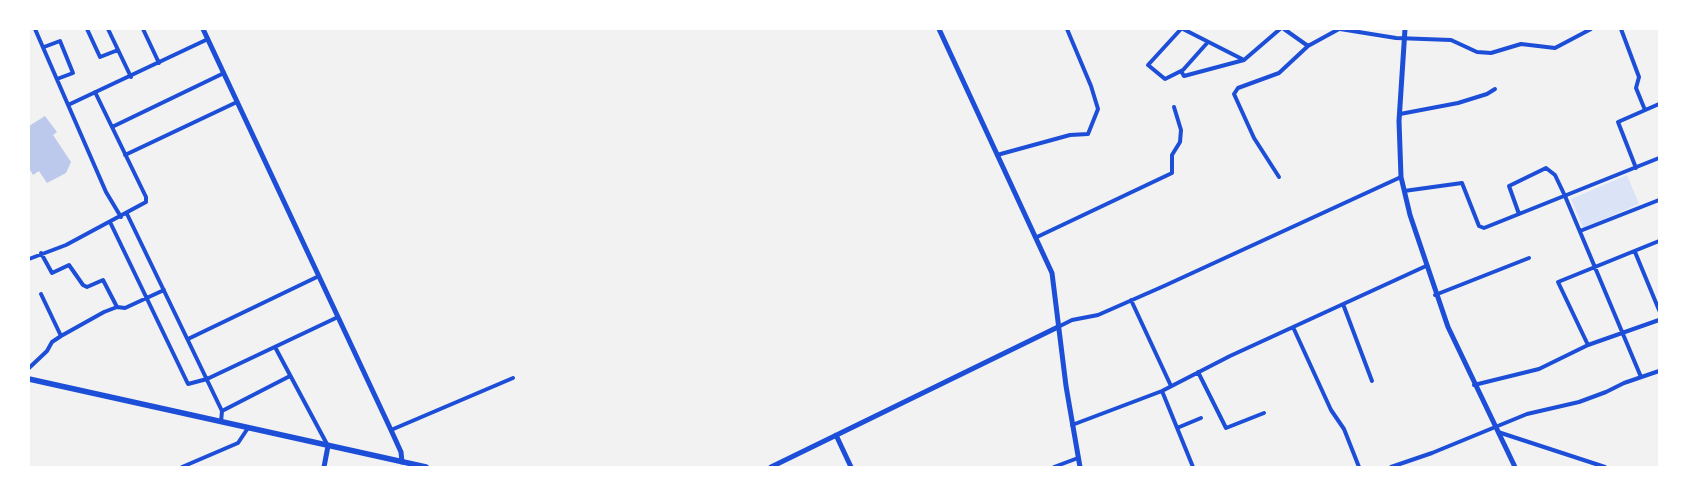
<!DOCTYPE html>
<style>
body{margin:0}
#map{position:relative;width:1688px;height:496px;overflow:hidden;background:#f2f2f2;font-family:"Work Sans",sans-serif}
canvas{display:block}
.frame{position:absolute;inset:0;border:30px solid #fff;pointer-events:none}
</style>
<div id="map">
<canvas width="1688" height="496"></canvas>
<div class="frame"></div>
</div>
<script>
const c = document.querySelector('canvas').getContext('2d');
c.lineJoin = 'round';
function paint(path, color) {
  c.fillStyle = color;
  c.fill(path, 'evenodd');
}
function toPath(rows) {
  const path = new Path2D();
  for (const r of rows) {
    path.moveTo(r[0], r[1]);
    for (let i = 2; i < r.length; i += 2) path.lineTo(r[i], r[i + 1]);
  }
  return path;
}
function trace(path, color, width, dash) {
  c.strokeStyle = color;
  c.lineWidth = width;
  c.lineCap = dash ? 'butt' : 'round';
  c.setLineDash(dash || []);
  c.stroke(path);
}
const green = toPath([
 [1627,175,1639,204,1583,228,1571,199]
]);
const building = toPath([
 [45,116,57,132,53,135,71,162,66,173,47,183,39,171,33,175,29,168,29,126]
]);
const minor = toPath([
 [35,29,106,192,121,217],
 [87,29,100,57,118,50],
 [108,29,131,77],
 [143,29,159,63],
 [1181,29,1148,65,1165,79,1183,70,1208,42],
 [1183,29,1244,60,1280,29],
 [1284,29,1308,46],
 [1340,29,1396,38,1451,40,1477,52,1491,53,1521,44,1555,48,1591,29],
 [1621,29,1639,77,1636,88,1645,110],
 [44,47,60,41,73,73,57,79],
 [1181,71,1184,76,1244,60],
 [68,105,208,39],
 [1400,114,1458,103,1487,94,1495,89],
 [112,127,224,73],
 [125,155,237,102],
 [997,155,1070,135,1088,134,1098,109,1091,86,1067,29],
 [1636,168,1618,122,1659,104],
 [1279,177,1254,138,1234,94,1238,88,1279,73,1308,46,1339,29],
 [1404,191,1462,183,1479,226,1484,228,1659,158],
 [127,214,222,411,221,422],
 [1519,214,1509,186,1546,168,1555,175,1565,196,1641,377],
 [110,222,188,384,207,379,338,317],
 [1580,231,1659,200],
 [1037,237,1172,173,1172,155,1180,142,1181,130,1174,107],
 [1635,252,1659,310],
 [41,253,52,273,69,265,83,285,87,287,103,280,117,307],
 [29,259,66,245,146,202,146,197,95,92],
 [41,294,61,336,104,312,117,307,125,308,164,290],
 [1435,295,1529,258],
 [1131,300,1171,386],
 [1343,304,1372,381],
 [1058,327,1072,320,1098,315,1164,286,1401,177],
 [1293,327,1331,410,1344,429,1359,467],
 [188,339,319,276],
 [1588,345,1558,282,1659,241],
 [275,347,328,446],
 [29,368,47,351,52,342,61,336],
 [1198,372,1226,428,1264,413],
 [1474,385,1539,369,1588,345,1659,320],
 [1162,391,1193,467],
 [222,411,290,376],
 [1072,425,1162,391,1230,356,1426,266],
 [1177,428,1201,418],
 [391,430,513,378],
 [1498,432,1605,467],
 [182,467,238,443,248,428],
 [1054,467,1078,458],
 [1391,467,1432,453,1527,414,1579,402,1606,392,1624,383,1659,371]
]);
const tertiary = toPath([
 [203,29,391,430,401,452,402,462],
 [939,29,1052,273,1066,386,1080,467],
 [1405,29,1399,121,1401,177,1410,215,1448,327,1515,467],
 [836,435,851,467],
 [324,467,328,446],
 [771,467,1058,327]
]);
const secondary = toPath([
 [29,379,426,467]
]);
paint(green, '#dbe4f7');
paint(building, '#bdc9ec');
trace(minor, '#1d4ed8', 4);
trace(tertiary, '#1d4ed8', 5);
trace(secondary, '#1d4ed8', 5.5);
</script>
